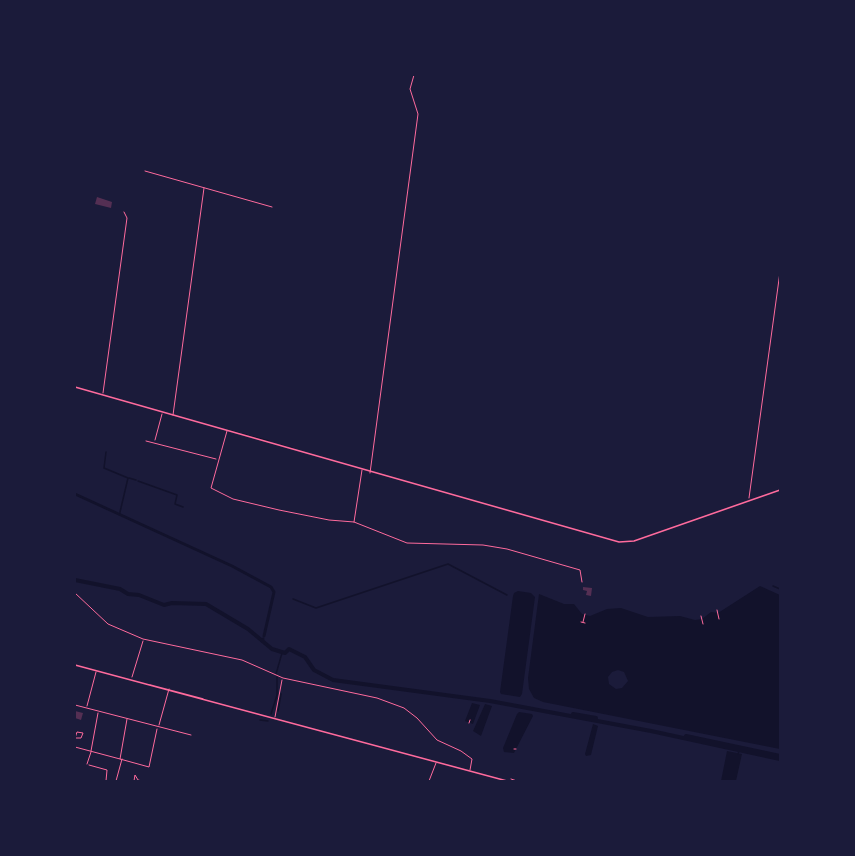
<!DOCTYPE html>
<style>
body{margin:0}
#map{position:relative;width:855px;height:856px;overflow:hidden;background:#1b1b3a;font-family:"IBM Plex Sans",sans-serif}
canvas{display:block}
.frame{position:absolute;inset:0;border:76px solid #1b1b3a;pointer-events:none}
</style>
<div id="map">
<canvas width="855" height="856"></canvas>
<div class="frame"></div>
</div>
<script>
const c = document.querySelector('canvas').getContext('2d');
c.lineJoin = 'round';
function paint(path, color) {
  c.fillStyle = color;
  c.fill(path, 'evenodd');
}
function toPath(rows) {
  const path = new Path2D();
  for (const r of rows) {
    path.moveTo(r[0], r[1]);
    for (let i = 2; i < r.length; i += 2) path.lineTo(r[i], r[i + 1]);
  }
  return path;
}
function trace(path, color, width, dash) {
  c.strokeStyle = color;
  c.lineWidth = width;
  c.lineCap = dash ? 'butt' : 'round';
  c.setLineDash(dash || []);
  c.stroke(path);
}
const water = toPath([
 [760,586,780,595,780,749,543,702,534,698,529,689,528,678,539,594,564,604,574,604,582,614,590,616,607,609,621,608,648,617,680,616,695,620,702,619,711,612,718,613],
 [618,670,624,672,628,681,622,688,616,689,609,684,608,677,612,672],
 [518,591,531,593,535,597,522,694,520,697,501,694,500,692,513,596,514,593],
 [472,703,480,705,473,724,465,721],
 [485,704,492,706,481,736,473,731],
 [519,712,532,714,533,716,514,753,504,752,503,748,517,714],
 [593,724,598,726,591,755,586,756,585,754],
 [727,751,742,754,736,781,721,781]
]);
const stream = toPath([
 [231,431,239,433],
 [243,434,247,435],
 [249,436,269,441],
 [281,445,287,447],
 [290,447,294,449],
 [106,452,104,468,128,478,120,512],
 [129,478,136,480],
 [138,481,177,495,175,504,183,507],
 [119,514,120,513],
 [773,586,780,589],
 [293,599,316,608,448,564,507,595],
 [276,674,282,653],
 [278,711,281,694],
 [271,714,277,695,277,677],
 [260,720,268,721],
 [738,754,739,751]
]);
const canal = toPath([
 [75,494,232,566,271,587,274,592,264,636],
 [262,641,263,639]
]);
const river = toPath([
 [75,580,120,589,128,594,139,595,164,605,172,603,206,604,248,629,272,649,285,653,289,649,305,657,314,670,333,680,490,701,651,731,780,759],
 [573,714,596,718],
 [686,736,780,756]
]);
const building = toPath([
 [97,197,112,202,111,208,95,204],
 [583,587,592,588,591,596,586,595,587,591,583,590],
 [75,711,83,713,81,720,75,718]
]);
const path = toPath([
 [717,610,719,619],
 [701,616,703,624],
 [581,622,585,623],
 [583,622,585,614],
 [469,723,470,720],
 [514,749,516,749],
 [511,779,517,781]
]);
const service = toPath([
 [127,719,120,759,149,767,157,729],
 [91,751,98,713],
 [89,765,107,770,106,781]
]);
const minor = toPath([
 [145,171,272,207],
 [103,393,127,218,124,212],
 [173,415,204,188],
 [227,431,211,488,233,499,279,510,329,520,354,522,407,543,483,545,507,549,580,570,582,582],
 [155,440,162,414],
 [146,441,216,459],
 [370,473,418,114,410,89,414,75],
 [749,498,780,272],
 [354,522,362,470],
 [75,593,108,624,143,639,242,660,283,678,377,698,404,708,417,718,437,740,461,751,472,759,470,770],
 [132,677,143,641],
 [75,705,191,735],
 [87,706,96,672],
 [275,717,282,680],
 [159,725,169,689],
 [75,738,77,732,83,733,81,738,75,738],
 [75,747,120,759],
 [87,764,91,752],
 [116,781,122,759],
 [134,781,135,775,138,780,142,781],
 [429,781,436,763]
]);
const tertiary = toPath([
 [75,387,619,542,634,541,780,490],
 [75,665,507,781],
 [150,685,203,699]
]);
paint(water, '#12122b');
trace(stream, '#12122b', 1.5);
trace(canal, '#12122b', 3);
trace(river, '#12122b', 4);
paint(building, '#542f53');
trace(path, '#ff6b9d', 1);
trace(service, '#ff6b9d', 1);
trace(minor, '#ff6b9d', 1);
trace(tertiary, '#ff6b9d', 1.5);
</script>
